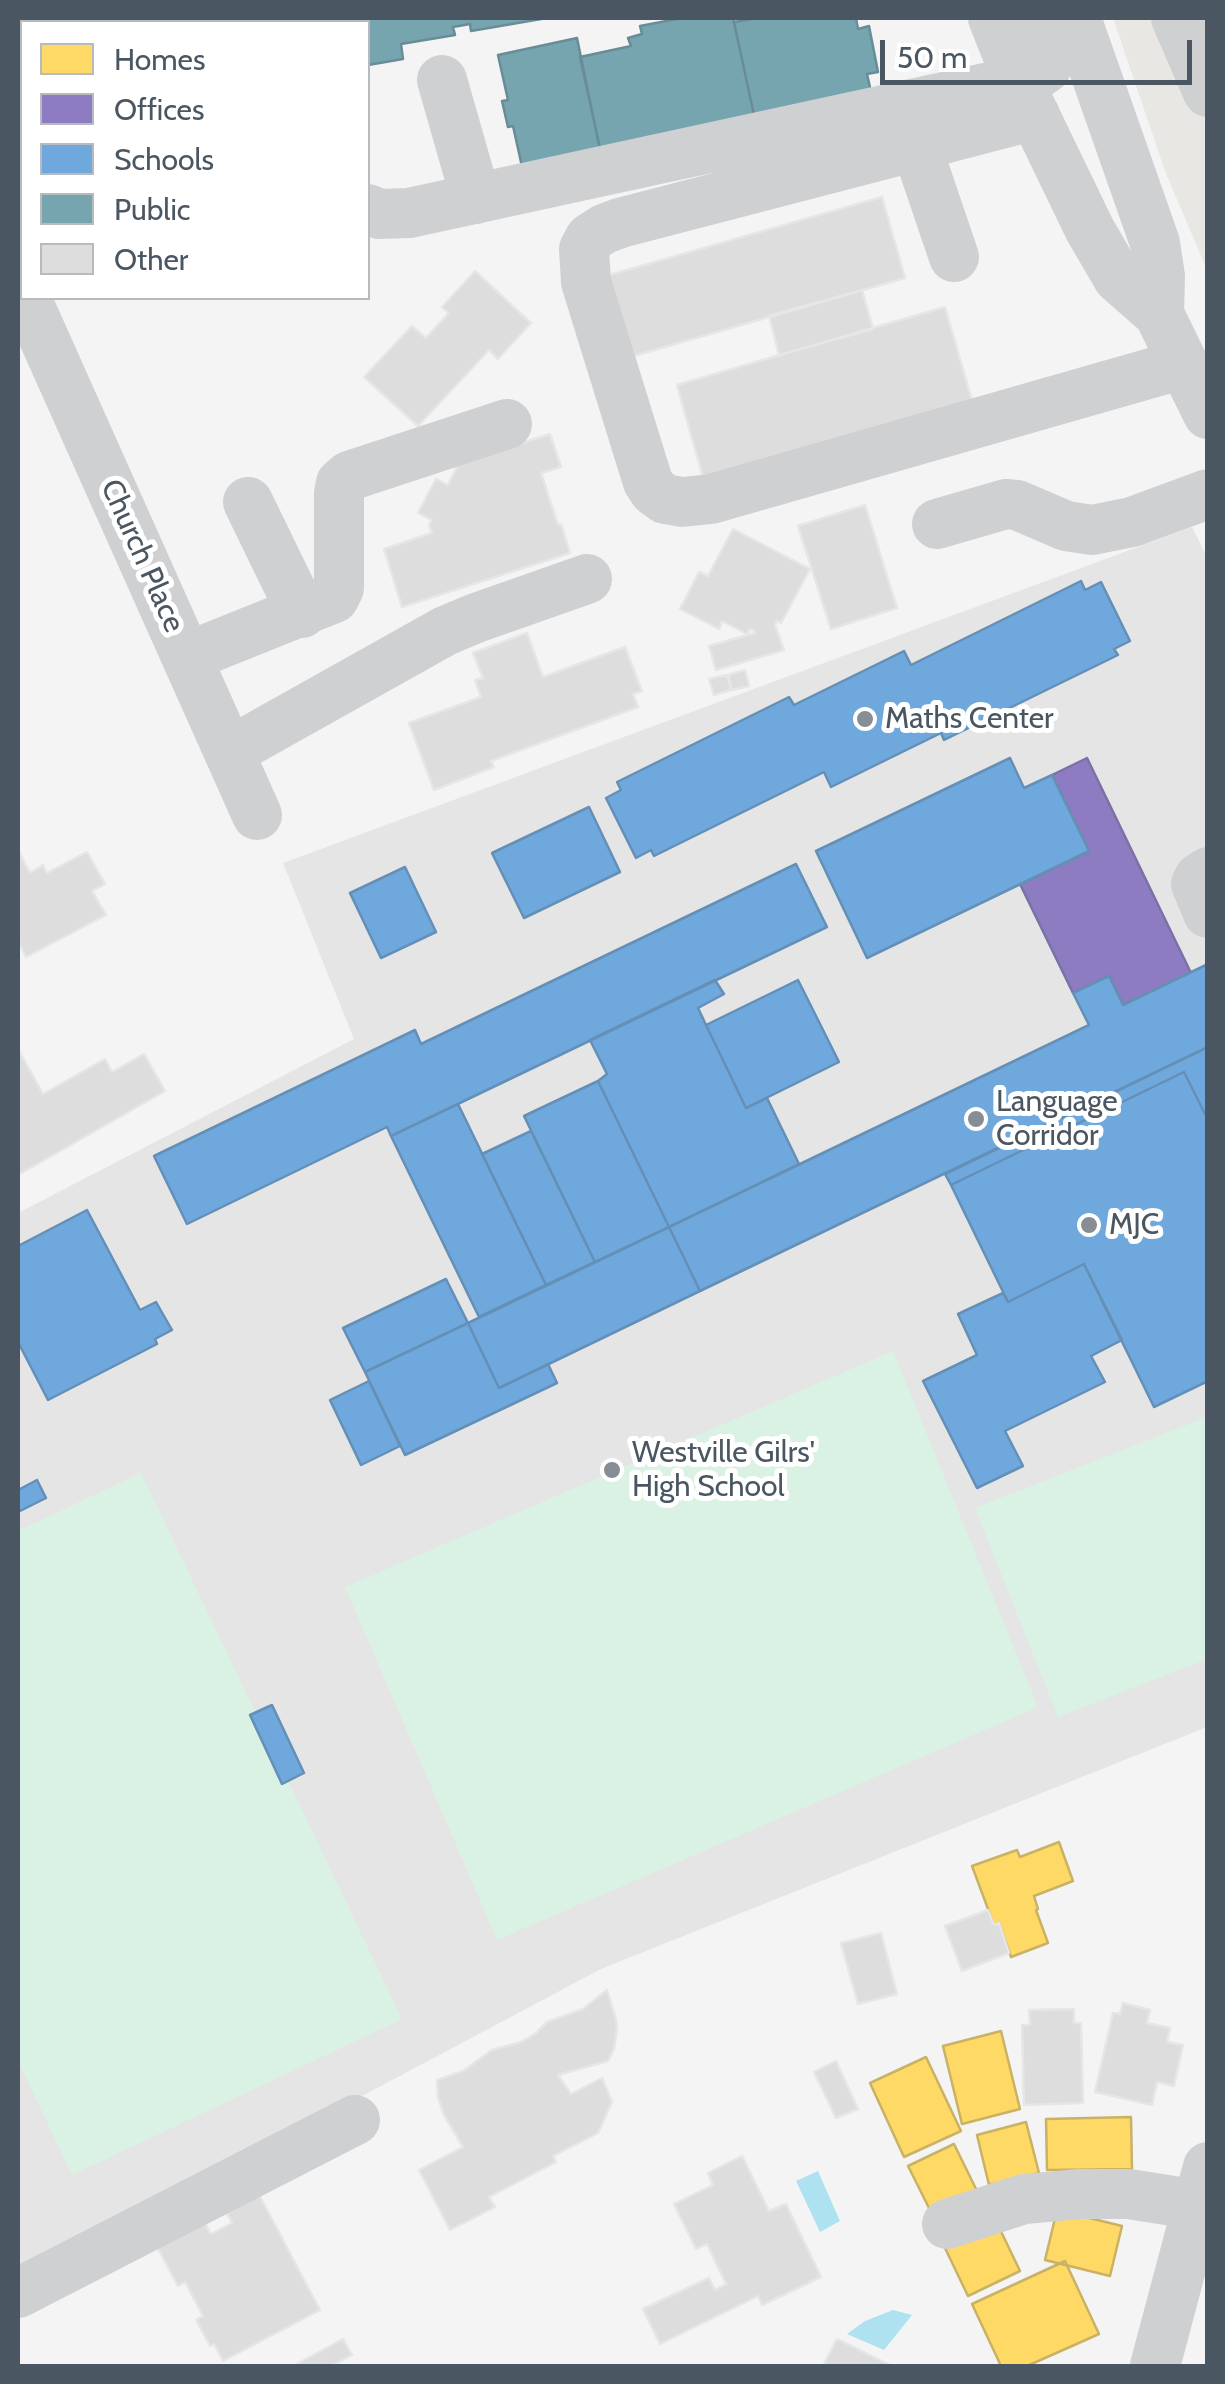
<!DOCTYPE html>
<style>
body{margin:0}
#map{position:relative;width:1225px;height:2384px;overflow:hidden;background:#f4f4f4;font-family:Cabin,sans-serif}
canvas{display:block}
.frame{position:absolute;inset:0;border:20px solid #4a5661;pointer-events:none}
.legend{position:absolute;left:20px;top:20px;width:350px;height:280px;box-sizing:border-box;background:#fff;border:2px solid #b7bbc0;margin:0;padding:12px 18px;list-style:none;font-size:30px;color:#4a5661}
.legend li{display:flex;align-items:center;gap:20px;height:50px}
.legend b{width:50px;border:2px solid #b7bbc0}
.scale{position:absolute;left:880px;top:40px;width:312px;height:45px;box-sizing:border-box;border:5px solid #4a5661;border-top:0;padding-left:12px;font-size:30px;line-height:35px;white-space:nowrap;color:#4a5661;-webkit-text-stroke:8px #fff;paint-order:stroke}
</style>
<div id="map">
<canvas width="1225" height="2384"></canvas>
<div class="frame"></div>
<ul class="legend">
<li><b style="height:28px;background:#ffd966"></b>Homes</li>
<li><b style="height:28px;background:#8e7cc3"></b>Offices</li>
<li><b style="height:28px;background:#6fa8dc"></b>Schools</li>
<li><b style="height:28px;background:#76a5af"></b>Public</li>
<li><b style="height:28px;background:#ddddde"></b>Other</li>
</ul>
<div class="scale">50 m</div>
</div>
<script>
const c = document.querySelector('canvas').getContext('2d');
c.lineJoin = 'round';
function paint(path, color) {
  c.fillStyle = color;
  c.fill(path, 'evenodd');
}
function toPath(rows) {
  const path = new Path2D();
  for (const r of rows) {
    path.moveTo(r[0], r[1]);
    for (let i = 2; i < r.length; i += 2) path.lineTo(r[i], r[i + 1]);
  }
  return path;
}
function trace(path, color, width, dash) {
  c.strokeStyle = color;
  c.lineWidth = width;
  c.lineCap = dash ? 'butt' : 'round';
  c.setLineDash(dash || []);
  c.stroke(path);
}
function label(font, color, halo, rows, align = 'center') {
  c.font = font + ' Cabin,sans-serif';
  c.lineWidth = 10;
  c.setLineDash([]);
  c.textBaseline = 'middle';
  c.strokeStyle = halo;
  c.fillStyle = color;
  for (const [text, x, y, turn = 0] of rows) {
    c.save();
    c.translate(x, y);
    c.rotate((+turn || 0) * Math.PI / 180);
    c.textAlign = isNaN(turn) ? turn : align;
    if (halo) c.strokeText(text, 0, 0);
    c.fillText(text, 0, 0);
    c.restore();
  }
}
const commercial = toPath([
 [1113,18,1207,18,1207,270,1165,171]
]);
const education = toPath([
 [1192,527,1208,559,1207,1727,601,1969,18,2279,18,1213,354,1039,283,863]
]);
const green = toPath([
 [893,1351,1038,1707,497,1940,345,1587],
 [1207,1417,1207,1659,1058,1717,975,1508],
 [141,1473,402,2019,72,2175,18,2061,18,1531]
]);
const water = toPath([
 [818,2171,840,2221,820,2232,796,2181],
 [893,2310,912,2315,884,2350,847,2334,865,2321]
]);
const homes = toPath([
 [1059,1842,1073,1881,1034,1896,1038,1909,1036,1910,1048,1943,1011,1957,999,1923,994,1925,972,1866,1017,1850,1020,1857,1059,1842],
 [1001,2031,1020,2109,962,2124,943,2046,1001,2031],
 [926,2057,961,2131,904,2157,870,2083,926,2057],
 [1131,2117,1132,2169,1047,2170,1046,2119,1131,2117],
 [1026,2122,1039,2173,989,2185,977,2135,1026,2122],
 [954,2144,978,2193,933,2216,908,2166,954,2144],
 [1057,2210,1122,2226,1110,2276,1045,2260,1057,2210],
 [997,2223,1020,2271,968,2296,945,2248,997,2223],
 [1065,2261,1099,2334,1027,2366,1001,2366,972,2304,1065,2261]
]);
const offices = toPath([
 [1087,758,1191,973,1123,1005,1109,976,1073,993,1020,884,1089,851,1052,775,1087,758]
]);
const schools = toPath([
 [1081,581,1085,590,1101,582,1130,641,1114,649,1118,655,944,740,941,733,831,787,824,772,654,856,651,850,636,858,606,798,621,790,617,782,789,697,794,705,904,651,911,665,1081,581],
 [1010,758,1024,788,1052,775,1089,851,867,958,816,851,1010,758],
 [589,807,620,872,524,918,492,853,589,807],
 [796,864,827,927,391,1136,387,1127,187,1224,154,1156,415,1030,421,1044,796,864],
 [405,867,436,932,381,958,350,893,405,867],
 [1208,964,1208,1047,700,1291,669,1227,1089,1025,1073,993,1109,976,1123,1005,1208,964],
 [715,980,724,994,698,1008,706,1025,746,1108,767,1098,799,1164,669,1227,598,1081,607,1074,590,1040,715,980],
 [798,980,839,1062,746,1108,706,1025,798,980],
 [1208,1047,1208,1120,1184,1072,951,1185,945,1174,1208,1047],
 [1184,1072,1208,1120,1208,1381,1154,1407,1084,1264,1008,1302,951,1185,1184,1072],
 [598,1081,669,1227,595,1262,524,1116,598,1081],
 [458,1104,546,1285,479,1317,391,1136,458,1104],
 [531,1131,595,1262,546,1285,482,1154,531,1131],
 [87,1210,140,1310,156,1302,172,1330,155,1339,157,1344,48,1400,18,1342,18,1246,87,1210],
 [669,1227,700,1291,499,1388,468,1323,669,1227],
 [1084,1264,1122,1340,1091,1356,1105,1382,1005,1431,1023,1466,977,1488,923,1381,977,1355,958,1314,1003,1293,1008,1302,1084,1264],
 [446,1279,468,1323,365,1372,343,1328,446,1279],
 [468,1323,499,1388,548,1364,557,1383,405,1455,365,1372,468,1323],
 [369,1381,400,1446,361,1465,330,1400,369,1381],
 [37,1480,46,1498,18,1512,18,1490,37,1480],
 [272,1705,304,1773,282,1784,250,1715,272,1705]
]);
const public = toPath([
 [23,18,113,18,114,22,24,22,23,18],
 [153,18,547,18,471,31,470,24,453,27,455,35,401,44,403,59,368,65,368,22,150,22,153,18],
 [682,18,733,18,757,129,603,162,580,57,631,46,628,38,642,34,640,26,682,18],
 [758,18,856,18,858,29,869,26,878,72,867,74,874,105,757,129,734,22,758,18],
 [577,38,601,155,523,171,513,126,508,127,502,101,508,100,498,55,577,38]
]);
const building = toPath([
 [882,197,905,278,623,359,599,278,882,197],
 [475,271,531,323,498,359,489,350,418,426,364,377,412,326,426,338,449,313,442,307,475,271],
 [862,290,873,329,779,355,769,316,862,290],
 [945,307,973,404,704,481,677,385,945,307],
 [550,434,561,467,541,473,558,525,561,524,570,553,402,607,384,549,432,533,429,525,432,520,418,513,436,479,448,485,459,463,550,434],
 [865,505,897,608,831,629,798,526,865,505],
 [733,529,810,569,781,623,777,621,775,625,784,650,716,670,709,646,755,633,754,631,750,629,747,634,722,621,719,629,680,609,699,572,708,576,733,529],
 [527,633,543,677,625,647,642,691,633,694,638,707,491,761,494,767,434,790,409,723,481,697,475,680,483,678,473,653,527,633],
 [745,670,749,686,732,690,728,675,745,670],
 [727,675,731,690,714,695,709,679,727,675],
 [18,850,30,873,43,865,47,873,87,852,105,884,92,891,106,915,26,957,18,941,18,850],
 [18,1049,43,1094,105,1059,112,1072,144,1054,165,1091,18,1175,18,1049],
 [988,1910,994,1925,999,1923,1009,1953,962,1971,945,1926,988,1910],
 [881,1933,897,1994,858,2004,841,1943,881,1933],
 [607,1990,616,2019,617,2029,614,2049,608,2061,558,2075,571,2094,602,2078,612,2102,598,2133,553,2156,556,2162,489,2197,495,2207,450,2230,419,2170,463,2147,444,2115,438,2097,437,2080,463,2071,492,2050,521,2042,535,2034,547,2022,583,2009,607,1990],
 [1123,2003,1150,2010,1147,2023,1170,2028,1167,2042,1183,2045,1174,2086,1157,2082,1152,2105,1095,2092,1113,2013,1120,2014,1123,2003],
 [1074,2009,1074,2023,1081,2023,1083,2103,1024,2105,1022,2025,1030,2025,1029,2010,1074,2009],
 [836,2061,858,2109,836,2118,814,2072,836,2061],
 [742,2156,769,2211,786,2204,821,2277,762,2305,758,2296,660,2344,643,2309,709,2278,715,2290,726,2284,707,2244,696,2249,674,2204,713,2185,708,2173,742,2156],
 [255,2187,320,2310,223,2361,214,2344,210,2346,196,2320,203,2316,185,2282,178,2286,154,2241,201,2216,211,2234,232,2223,222,2204,255,2187],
 [343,2339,352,2355,331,2366,293,2366,343,2339],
 [837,2339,892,2366,823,2366,837,2339]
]);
const minor = toPath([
 [993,18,1018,81,1090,230,1118,278,1159,314,1208,414],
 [1076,18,1155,243,1160,276,1159,314],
 [1176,18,1208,92],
 [130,22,130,18],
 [442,80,476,199],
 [1035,115,620,223,604,229,590,238,584,249,586,282,648,482,654,491,665,499,682,502,711,499,1183,364],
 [916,145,954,257],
 [18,160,22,160],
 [368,209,379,214,409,213,1018,81,1039,73,1046,68,1048,62,1047,48,1034,18],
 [26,298,257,815],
 [248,502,302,613],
 [937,524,1006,504,1017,505,1066,526,1092,530,1132,522,1208,494],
 [187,657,334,598,339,588,339,493,341,483,349,476,507,424],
 [229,752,445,631,476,618,587,579],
 [1208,872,1199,878,1196,884,1208,913],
 [947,2224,1024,2199,1080,2194,1129,2194,1198,2205],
 [18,2293,355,2120],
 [1155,2366,1208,2167]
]);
const markers = [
 [865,719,10,"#868d94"],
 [976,1119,10,"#868d94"],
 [1089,1225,10,"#868d94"],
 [612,1470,10,"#868d94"]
];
const streetNames = [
 ["Church Place",142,556,66]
];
const poiNames = [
 ["Maths Center",885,719],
 ["Language",996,1102],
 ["Corridor",996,1136],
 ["MJC",1109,1225],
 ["Westville Gilrs'",632,1453],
 ["High School",632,1487]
];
paint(commercial, '#e8e7e3');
paint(education, '#e6e5e6');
paint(green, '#d9f2e3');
paint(water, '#aee2f0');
paint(homes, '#ffd966');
trace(homes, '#c9b264', 2.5);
paint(offices, '#8e7cc3');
trace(offices, '#7a71a6', 2.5);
paint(schools, '#6fa8dc');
trace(schools, '#648fb7', 2.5);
paint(public, '#76a5af');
trace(public, '#698d98', 2.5);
paint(building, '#ddddde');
trace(building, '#e5e6e7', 2.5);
trace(minor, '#ced0d2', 50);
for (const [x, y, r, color] of markers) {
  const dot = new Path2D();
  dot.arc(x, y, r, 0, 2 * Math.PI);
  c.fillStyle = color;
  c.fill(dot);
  trace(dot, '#fff', 4);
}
label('30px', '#4a5661', '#fff', streetNames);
label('30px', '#4a5661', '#fff', poiNames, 'left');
</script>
